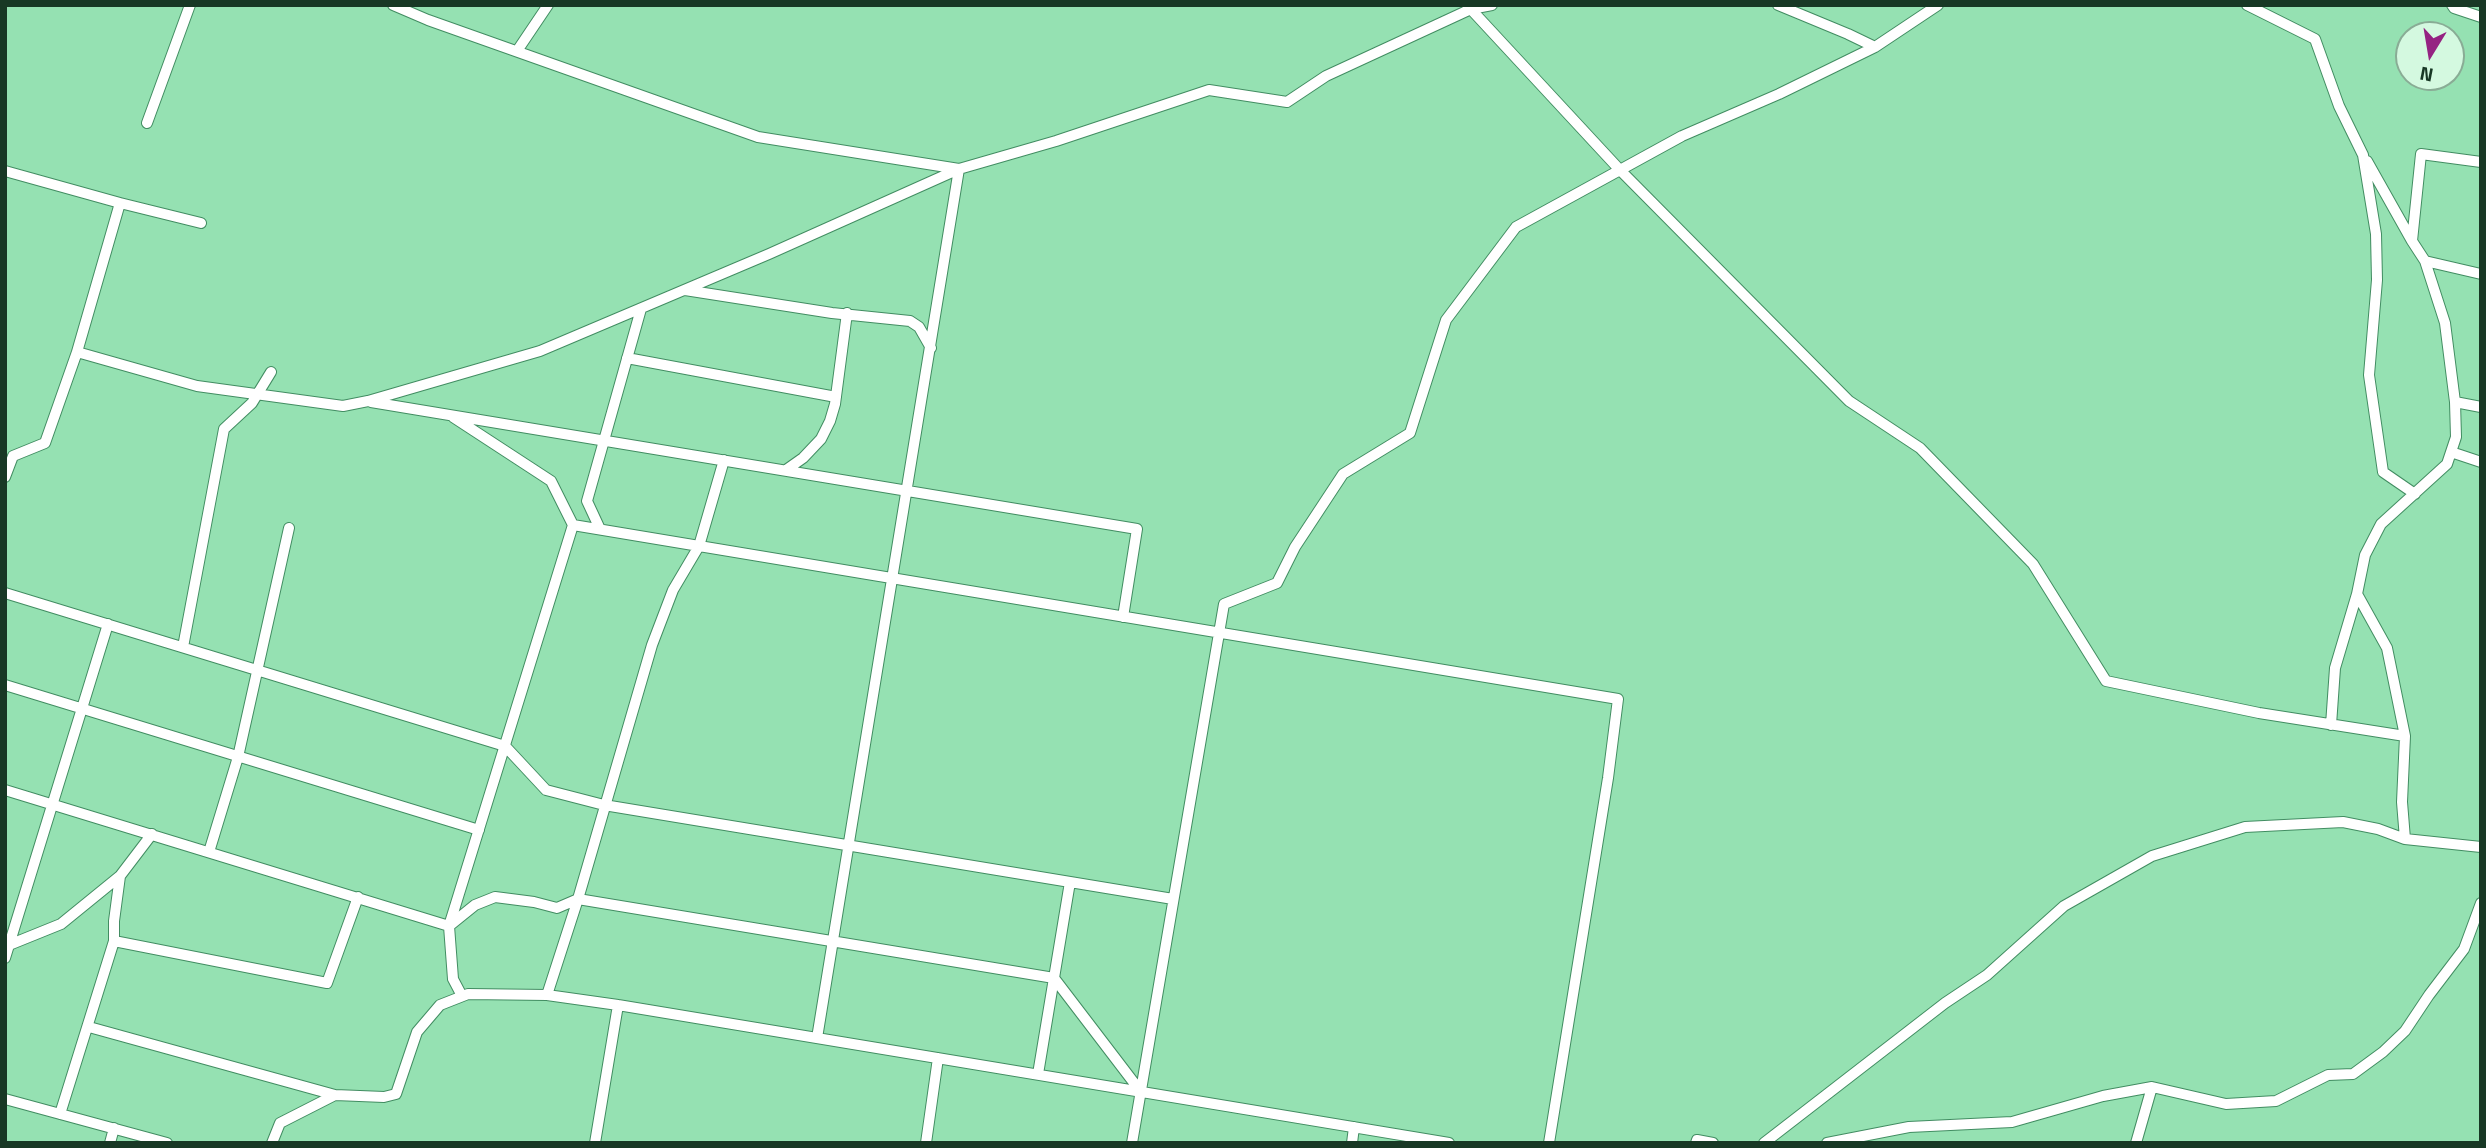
<!DOCTYPE html>
<style>
body{margin:0}
#map{position:relative;width:2486px;height:1148px;overflow:hidden;background:#95e1b2;font-family:"Titillium Web",sans-serif}
canvas{display:block}
.frame{position:absolute;inset:0;border:7px solid #183825;pointer-events:none}
.north{position:absolute;left:2395px;top:21px;width:70px;height:70px;box-sizing:border-box;background:#d4f9e0;border:2px solid #89ac95;border-radius:50%;rotate:191deg;font-size:19px;font-weight:700;line-height:28px;text-align:center;color:#183825}
.north::after{content:'';display:block;margin:auto;width:24px;height:32px;background:#952382;clip-path:polygon(50% 0,100% 100%,50% 72%,0 100%)}
</style>
<div id="map">
<canvas width="2486" height="1148"></canvas>
<div class="frame"></div>
<div class="north">N</div>
</div>
<script>
const c = document.querySelector('canvas').getContext('2d');
c.lineJoin = 'round';
function toPath(rows) {
  const path = new Path2D();
  for (const r of rows) {
    path.moveTo(r[0], r[1]);
    for (let i = 2; i < r.length; i += 2) path.lineTo(r[i], r[i + 1]);
  }
  return path;
}
function trace(path, color, width, dash) {
  c.strokeStyle = color;
  c.lineWidth = width;
  c.lineCap = dash ? 'butt' : 'round';
  c.setLineDash(dash || []);
  c.stroke(path);
}
const minor = toPath([
 [393,5,428,20,758,137,959,169,817,1038],
 [1467,5,1619,169,1849,401,1920,448,2033,564,2106,681,2259,713,2405,736],
 [1778,5,1848,34,1875,47],
 [2247,5,2315,39,2339,106,2363,155,2376,234,2377,280,2369,375,2383,472,2415,494],
 [2452,5,2454,8,2481,17],
 [517,51,548,5],
 [147,123,190,5],
 [2367,161,2412,241],
 [5,171,120,203,201,223],
 [2425,261,2481,274],
 [685,290,832,313,910,321,919,327,931,348],
 [77,352,197,386,343,406,368,401,540,351,769,254,959,169,1056,141,1209,90,1287,102,1326,76,1471,9,1492,5],
 [627,358,836,397],
 [371,402,1137,529,1123,617],
 [2455,402,2481,407],
 [453,417,551,481,573,525,449,926,453,979,462,996],
 [2451,452,2481,462],
 [786,470,803,458,821,439,830,421,835,404,847,313],
 [5,477,13,456,45,443,77,352,120,203],
 [573,525,1618,699,1608,778,1549,1143],
 [600,529,587,501,641,309],
 [5,593,505,746,546,790,604,805,1173,899],
 [183,647,224,429,252,403,271,372],
 [5,685,479,830],
 [2331,725,2335,668,2357,594],
 [5,790,449,926],
 [2405,839,2402,802,2405,736,2387,648,2357,594,2365,555,2381,524,2447,464,2456,437,2455,402,2445,323,2425,261,2412,241,2421,154,2481,162],
 [209,852,238,757,289,528],
 [449,926,475,905,495,897,534,902,557,908,578,899,1054,978,1141,1092],
 [114,941,327,983,358,897],
 [6,949,9,945,61,924,120,876],
 [5,958,108,624],
 [547,995,578,899,652,645,673,590,699,546,724,460],
 [89,1027,335,1095],
 [1038,1074,1070,882],
 [5,1099,167,1143],
 [60,1114,114,941,114,921,120,876,152,834],
 [110,1143,114,1128],
 [272,1143,280,1123,335,1095,384,1097,396,1094,417,1032,440,1005,468,994,547,995,618,1005,1449,1143],
 [595,1143,618,1005],
 [926,1143,938,1058],
 [1132,1143,1224,604,1277,583,1295,547,1343,474,1410,433,1446,320,1516,227,1682,136,1779,94,1875,47,1938,5],
 [1352,1143,1354,1127],
 [1696,1143,1697,1140,1713,1143],
 [1764,1143,1945,1003,1987,975,2064,906,2152,856,2245,827,2343,822,2378,829,2405,839,2481,847],
 [1827,1143,1909,1127,2012,1122,2103,1096,2152,1087,2226,1104,2276,1101,2328,1075,2353,1074,2383,1052,2405,1031,2429,995,2464,949,2481,903],
 [2136,1143,2152,1087]
]);
trace(minor, '#428d62', 12);
trace(minor, '#fff', 10);
</script>
